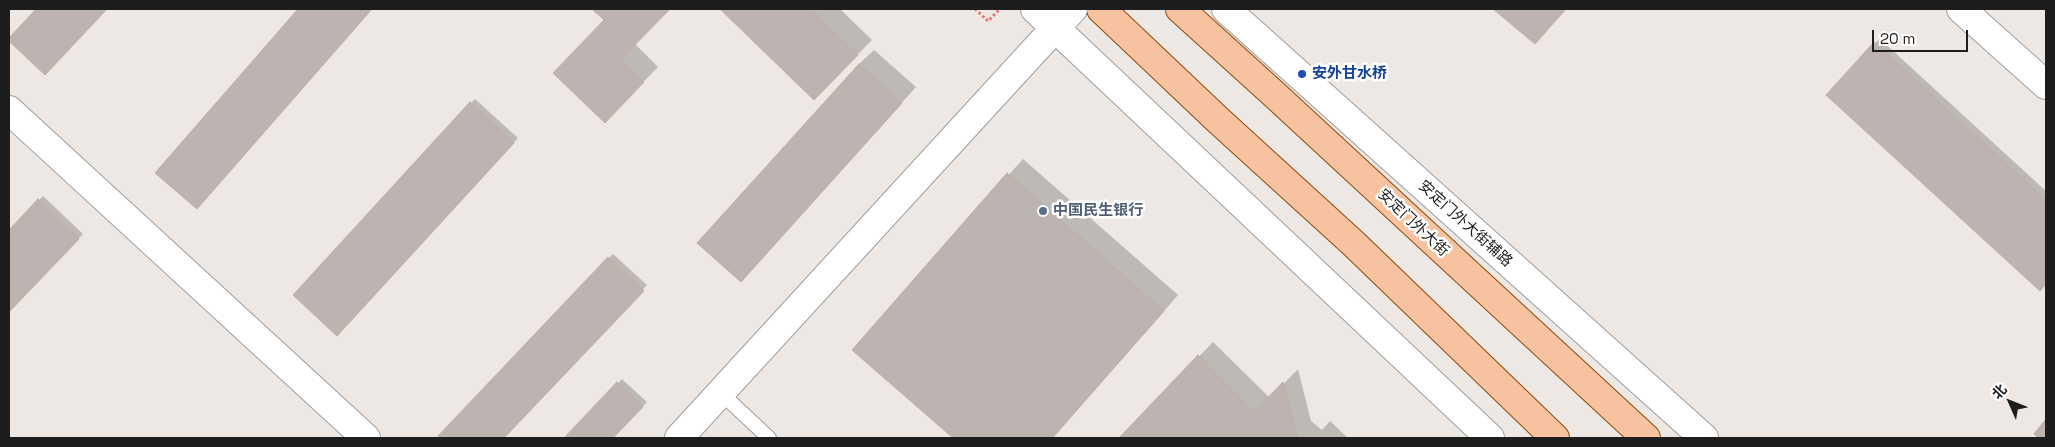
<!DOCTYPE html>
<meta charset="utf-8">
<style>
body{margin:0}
#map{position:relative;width:2055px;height:447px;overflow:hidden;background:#ede8e3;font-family:"Space Grotesk","Noto Sans SC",sans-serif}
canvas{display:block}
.frame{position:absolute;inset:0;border:10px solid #1d1d1d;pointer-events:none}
.north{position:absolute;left:1985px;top:377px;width:50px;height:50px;-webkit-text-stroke:4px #fff;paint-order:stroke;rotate:314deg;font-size:14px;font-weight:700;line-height:20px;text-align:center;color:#1d1d1d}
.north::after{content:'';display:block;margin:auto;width:18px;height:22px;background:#1d1d1d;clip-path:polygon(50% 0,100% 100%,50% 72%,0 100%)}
.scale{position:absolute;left:1872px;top:30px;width:96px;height:22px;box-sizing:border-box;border:2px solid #1d1d1d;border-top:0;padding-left:6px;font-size:15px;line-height:18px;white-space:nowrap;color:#1d1d1d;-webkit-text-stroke:4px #fff;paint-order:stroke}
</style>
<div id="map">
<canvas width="2055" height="447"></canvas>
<div class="frame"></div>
<div class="north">北</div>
<div class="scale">20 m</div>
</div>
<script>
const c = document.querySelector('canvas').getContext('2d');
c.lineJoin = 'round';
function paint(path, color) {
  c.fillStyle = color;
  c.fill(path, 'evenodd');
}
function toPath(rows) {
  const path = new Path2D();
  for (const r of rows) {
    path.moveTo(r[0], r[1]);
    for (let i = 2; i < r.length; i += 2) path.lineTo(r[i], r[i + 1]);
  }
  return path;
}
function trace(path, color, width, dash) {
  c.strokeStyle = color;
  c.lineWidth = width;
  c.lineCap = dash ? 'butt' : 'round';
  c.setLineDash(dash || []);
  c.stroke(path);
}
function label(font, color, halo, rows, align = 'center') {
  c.font = font + ' "Space Grotesk","Noto Sans SC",sans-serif';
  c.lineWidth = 5;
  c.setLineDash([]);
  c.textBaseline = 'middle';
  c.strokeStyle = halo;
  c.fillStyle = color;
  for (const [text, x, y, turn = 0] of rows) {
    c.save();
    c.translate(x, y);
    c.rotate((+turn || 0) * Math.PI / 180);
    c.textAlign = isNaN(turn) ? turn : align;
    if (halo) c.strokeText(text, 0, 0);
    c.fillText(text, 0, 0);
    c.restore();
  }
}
const shadow = toPath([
 [38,9,106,9,45,73,9,39],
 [300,9,371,9,201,203,156,172],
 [594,9,669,9,635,44,658,67,620,106,605,20],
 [722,9,840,9,872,40,814,99],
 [1495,9,1565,9,1534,43],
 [1880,39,2046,191,2046,282,2040,289,1875,43],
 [874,50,916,87,741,281,859,64],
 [475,99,518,138,342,330,471,103],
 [1023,159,1178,295,1053,438,955,438,853,349],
 [43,196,83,234,9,310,9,231],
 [613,254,647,285,502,438,443,438,440,436],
 [1213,342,1270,398,1298,369,1311,421,1322,430,1330,421,1348,438,1121,438],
 [622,379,647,402,612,438,565,438]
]);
const building = toPath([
 [36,9,107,9,45,75,9,41,9,38,36,9],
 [298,9,372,9,197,209,155,173,298,9],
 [592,9,670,9,620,60,644,82,605,123,553,73,604,20,592,9],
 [720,9,810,9,858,55,814,100,720,9],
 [1493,9,1566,9,1535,44,1493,9],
 [1874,42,2046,200,2046,284,2040,291,1826,95,1874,42],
 [859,64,902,103,741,282,697,243,859,64],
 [470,102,514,143,337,336,293,295,470,102],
 [1007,173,1164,311,1052,438,953,438,852,350,1007,173],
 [38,199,79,239,9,312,9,230,38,199],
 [608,257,644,291,504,438,441,438,438,436,608,257],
 [1198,355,1254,412,1283,382,1297,436,1300,438,1119,438,1198,355],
 [617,382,643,407,613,438,564,438,617,382],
 [2046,419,2046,438,2038,438,2034,434,2046,419]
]);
const path = toPath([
 [975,9,988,21,1000,9]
]);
const service = toPath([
 [721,393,769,438]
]);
const minor = toPath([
 [1961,9,2046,85],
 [9,110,366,438],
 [679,438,1055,28]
]);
const tertiary = toPath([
 [1035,9,1490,438],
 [1226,9,1704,438],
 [1055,28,1073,9]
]);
const primary = toPath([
 [1101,9,1218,120,1354,244,1555,438],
 [1180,9,1276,96,1646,438]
]);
const markers = [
 [1302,74,5,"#1a4fb4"],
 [1043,211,5,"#5c6f8a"]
];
const transitNames = [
 ["安外甘水桥",1312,74]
];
const serviceNames = [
 ["中国民生银行",1053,211]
];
const streetNames = [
 ["安定门外大街",1413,223,43],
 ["安定门外大街辅路",1465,224,42]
];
paint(shadow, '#0003');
paint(building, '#bdb3b0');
trace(building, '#beada6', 1);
trace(service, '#9e9e9e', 16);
trace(minor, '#9e9e9e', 30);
trace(tertiary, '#9e9e9e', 30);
trace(primary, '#8c4b09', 30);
trace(path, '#f17078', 3, [2.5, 2.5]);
trace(service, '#fff', 14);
trace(minor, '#fff', 28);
trace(tertiary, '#fff', 28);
trace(primary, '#f6c29f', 28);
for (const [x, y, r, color] of markers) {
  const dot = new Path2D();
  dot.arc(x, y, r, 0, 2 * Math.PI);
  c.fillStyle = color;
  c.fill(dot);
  trace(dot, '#fff', 2);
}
label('bold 15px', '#164399', '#fff', transitNames, 'left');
label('bold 15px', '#4e5e75', '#fff', serviceNames, 'left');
label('15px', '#1d1d1d', '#fff', streetNames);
</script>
